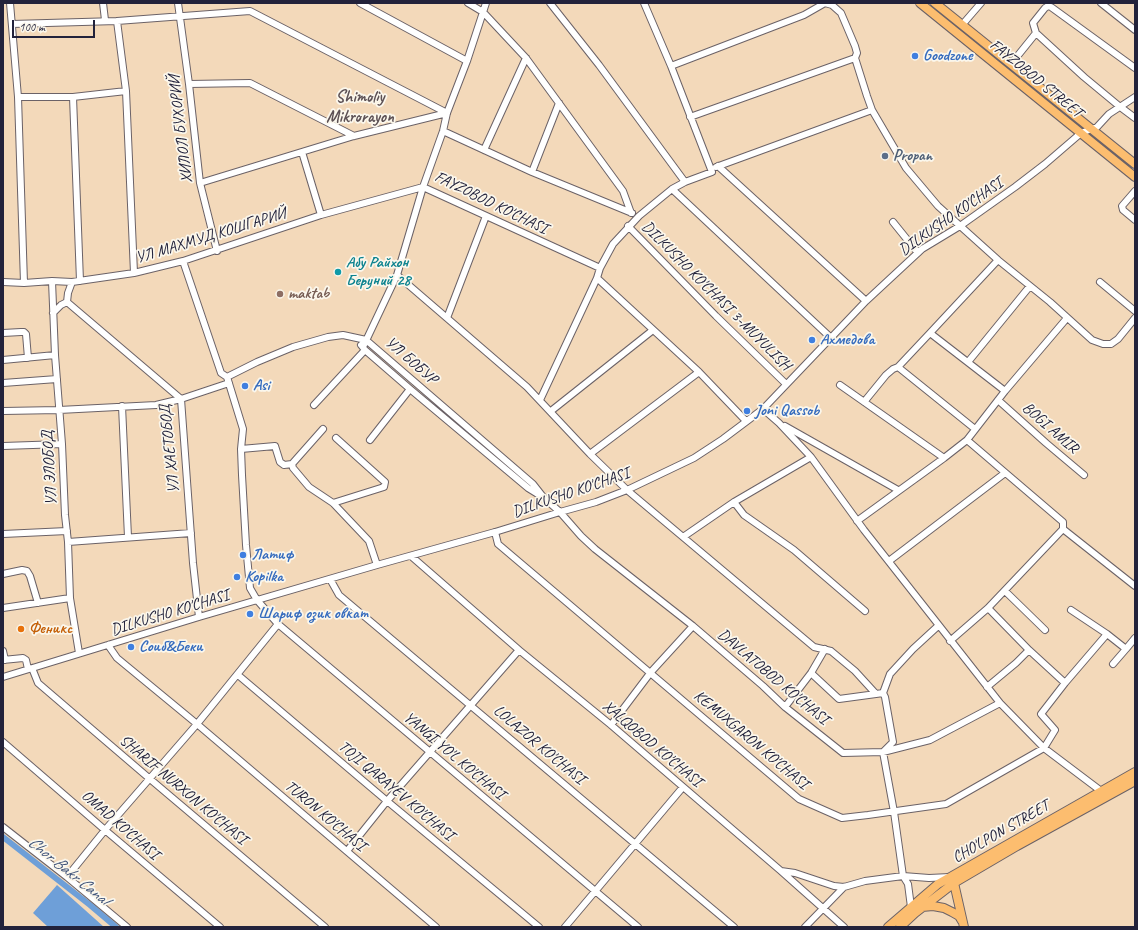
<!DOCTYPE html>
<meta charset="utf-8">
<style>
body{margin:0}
#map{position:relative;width:1138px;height:930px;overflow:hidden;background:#f3d9ba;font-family:Caveat,sans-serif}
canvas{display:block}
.frame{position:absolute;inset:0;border:4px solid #22223b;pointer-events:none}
.scale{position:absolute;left:12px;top:20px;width:83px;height:18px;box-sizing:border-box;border:2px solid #22223b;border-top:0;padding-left:5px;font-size:12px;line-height:14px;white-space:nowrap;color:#22223b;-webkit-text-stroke:3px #fbf7ec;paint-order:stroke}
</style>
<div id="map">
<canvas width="1138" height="930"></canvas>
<div class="frame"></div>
<div class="scale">100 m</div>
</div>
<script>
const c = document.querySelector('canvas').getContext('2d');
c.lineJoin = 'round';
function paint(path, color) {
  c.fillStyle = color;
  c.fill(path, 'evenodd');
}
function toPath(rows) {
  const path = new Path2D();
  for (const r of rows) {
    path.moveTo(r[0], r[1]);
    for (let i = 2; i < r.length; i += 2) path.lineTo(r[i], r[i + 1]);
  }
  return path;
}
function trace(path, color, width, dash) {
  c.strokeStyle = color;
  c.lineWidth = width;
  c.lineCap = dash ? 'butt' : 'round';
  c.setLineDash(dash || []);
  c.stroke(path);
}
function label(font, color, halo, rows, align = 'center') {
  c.font = font + ' Caveat,sans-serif';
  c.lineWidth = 3.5;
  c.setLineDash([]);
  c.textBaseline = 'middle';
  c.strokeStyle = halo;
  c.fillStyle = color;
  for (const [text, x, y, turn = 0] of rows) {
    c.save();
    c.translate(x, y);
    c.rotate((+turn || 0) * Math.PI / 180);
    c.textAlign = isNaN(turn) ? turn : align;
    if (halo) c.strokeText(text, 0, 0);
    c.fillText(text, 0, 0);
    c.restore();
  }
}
const water = toPath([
 [57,885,104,927,48,927,33,913]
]);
const canal = toPath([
 [3,837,90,905,116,927]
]);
const minor = toPath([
 [10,3,18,97,24,283],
 [103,3,105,20],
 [178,3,189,84,200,183,217,251],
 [360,3,467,61],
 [468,3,483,12,526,58,623,191,631,213],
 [550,3,599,65,685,182],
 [825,3,832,5,841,13,855,46,857,53,855,58,867,96,872,110,906,168,938,206,998,260,1050,302,1092,340,1103,344,1111,344,1118,339,1135,318],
 [1101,3,1135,30],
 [117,21,126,91,134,273],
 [12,24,117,21,250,11,447,113],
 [962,25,981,3],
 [1011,64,1036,33],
 [671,66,804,15,825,3],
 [1135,68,1051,7,1048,6,1045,8,1033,23,1036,33,1084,77,1119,106,1135,118],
 [189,84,250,83,354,136],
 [18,97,73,97,126,91],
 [73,97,80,281],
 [690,117,855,58],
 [443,131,532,172,632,213],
 [484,150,526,58],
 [302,152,321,215],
 [718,166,866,301],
 [716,167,872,110],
 [532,172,559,103],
 [200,183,354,136,447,113],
 [423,187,600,268],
 [672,189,830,337],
 [1135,191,1122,206,1123,210,1135,220],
 [893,222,918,253],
 [628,226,716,316,786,384],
 [183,261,221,373,227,377,243,429,241,449,242,475,246,545,250,588,257,600,278,624,638,927],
 [397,275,527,387,590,454,627,490,814,647,831,651,855,671,876,694,883,693],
 [597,278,699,372,746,421],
 [52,281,55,355,62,444,65,515,68,542,70,598,79,653],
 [3,282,24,283,52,281,72,282,134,273,183,261,321,215,423,187],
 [72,282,68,293,67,302,181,399,193,563,199,617],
 [1100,282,1135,311],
 [53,313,61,305,67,302],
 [447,318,486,216],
 [3,333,21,332,24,332,26,334,28,358],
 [930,333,1005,391],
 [361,345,365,350,410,389,528,488,541,496],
 [363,347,397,275,423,187,443,131,447,113,467,61,486,3],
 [3,360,55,355],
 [968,362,1030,286],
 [898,367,975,429],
 [227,377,257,362,293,347,328,337,343,335,366,340,533,484,544,498,560,512,581,536,595,549,693,626,763,686,785,707,843,753,883,752,930,740,1000,703],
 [3,383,57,379],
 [840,385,944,458],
 [540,400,597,278,600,268,613,244,639,216,672,189,685,182,712,172,671,66,644,3],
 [998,400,1046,443,1084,475],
 [864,402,886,375,893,369,898,367,930,333,998,260],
 [314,405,365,350],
 [122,406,128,537],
 [763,409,779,423,811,457,864,530,1000,703,1044,748,1101,791],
 [3,411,59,410,156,405,181,399,229,383],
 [551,411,653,330],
 [785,426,898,490],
 [323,429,292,464,293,468,309,487,333,503,369,541,377,565],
 [370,440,410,389],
 [967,440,1005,391,1067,318],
 [3,446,62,444],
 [241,449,275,446,280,462,284,465,292,464],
 [590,454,699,372],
 [734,502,744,515,794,550,865,611],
 [333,503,384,487,385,482,336,438],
 [857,521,944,458,967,440,1063,522,1063,529,1135,586],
 [495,532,498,544,799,799,842,818,868,815,946,804,1044,748,1055,730,1041,714,1065,683,1107,634,1126,649,1135,638],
 [3,534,67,531],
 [683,537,734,502,811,457],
 [68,542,191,533],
 [411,556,519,650,611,725,781,871,795,873,834,886,844,887,865,881,903,876,929,878,950,877],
 [889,561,1005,473],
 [3,574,22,570,27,571,30,576,38,603],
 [330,579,339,595,734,927],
 [1005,591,1045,630],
 [3,608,70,598],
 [988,608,1029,650,1065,683],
 [1071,610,1107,634],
 [950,641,988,608,1063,529],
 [108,645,117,658,197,724,436,927],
 [3,651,5,660],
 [3,660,23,658,26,660,28,669],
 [1113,664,1126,649],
 [32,668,38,683,150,779,325,927],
 [811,673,839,699,876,694],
 [238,675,387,801,539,927],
 [3,677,199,617,377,565,495,532,560,512,596,502,627,490,694,458,723,439,763,409,866,301,922,249,960,226,1015,187,1045,164,1081,133,1097,127,1109,114,1135,97],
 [987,687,1016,663,1029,650],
 [785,707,811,673,825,649],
 [611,725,651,672,693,626],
 [3,742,105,830,220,927],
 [3,827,67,877,127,927],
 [347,851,387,801,519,650],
 [781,871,844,927],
 [67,877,105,830,197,724,278,624],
 [911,907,908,884,903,876,894,812,883,752,893,742,885,697,883,693,890,674,913,649,938,626],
 [565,927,683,787],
 [805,927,844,887]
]);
const major = toPath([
 [920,3,1135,177],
 [935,3,1135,164],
 [951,879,954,883,964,927],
 [922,907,933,906,944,908,952,912,959,916,962,921],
 [888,927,938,884,1135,772],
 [900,927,915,913,954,883,1017,846,1135,781]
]);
const markers = [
 [915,56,4,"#3f7fe0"],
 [885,156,4,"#5c6f8a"],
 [338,272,4,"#0f9aa8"],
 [280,294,4,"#8d6e63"],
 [812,340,4,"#3f7fe0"],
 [245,386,4,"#3f7fe0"],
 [747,411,4,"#3f7fe0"],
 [243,555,4,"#3f7fe0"],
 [237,577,4,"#3f7fe0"],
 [250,614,4,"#3f7fe0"],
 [21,629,4,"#e8710a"],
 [131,647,4,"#3f7fe0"]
];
const shopNames = [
 ["Goodzone",923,56],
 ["Ахмедова",820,340],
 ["Asi",253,386],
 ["Joni Qassob",755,411],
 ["Латиф",251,555],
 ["Kopilka",245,577],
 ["Шариф озик овкат",258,614],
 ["Соиб&Беки",139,647]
];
const streetNames = [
 ["FAYZOBOD STREET",1036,79,39],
 ["ХИЛОЛ БУХОРИЙ",181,129,-97],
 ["FAYZOBOD KO'CHASI",491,203,26],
 ["DILKUSHO KO'CHASI",951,217,-35],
 ["УЛ МАХМУД КОШГАРИЙ",211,236,-17],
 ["DILKUSHO KO'CHASI 3-MUYULISH",716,296,45],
 ["УЛ БОБУР",411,361,41],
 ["BOGI AMIR",1050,428,41],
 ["УЛ ХАЕТОБОД",170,449,-96],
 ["УЛ ЭЛОБОД",50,468,-93],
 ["DILKUSHO KO'CHASI",571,493,-19],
 ["DILKUSHO KO'CHASI",170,613,-17],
 ["DAVLATOBOD KO'CHASI",773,677,40],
 ["KEMUXGARON KO'CHASI",751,740,40],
 ["XALQOBOD KO'CHASI",652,744,40],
 ["LOLAZOR KO'CHASI",539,745,40],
 ["YANGI YO'L KO'CHASI",454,756,40],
 ["SHARIF NURXON KO'CHASI",183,790,40],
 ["TOJI QARAYEV KO'CHASI",396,791,40],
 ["TURON KO'CHASI",325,816,40],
 ["OMAD KO'CHASI",120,825,41],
 ["CHO'LPON STREET",1001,832,-30]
];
const serviceNames = [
 ["Propan",893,156]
];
const cultureNames = [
 ["Абу Райхон",346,263],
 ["Беруний 28",346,281]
];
const educationNames = [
 ["maktab",288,294]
];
const foodNames = [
 ["Феникс",29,629]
];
const neighbourhoodNames = [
 ["Shimoliy",360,98],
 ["Mikrorayon",360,118]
];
const waterNames = [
 ["Chor Bakr Canal",68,871,39]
];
paint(water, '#6e9fd8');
trace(canal, '#6e9fd8', 6);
trace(minor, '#6b6267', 8);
trace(major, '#6b6267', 10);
trace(minor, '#fff', 6);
trace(major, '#fcbd6f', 8);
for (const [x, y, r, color] of markers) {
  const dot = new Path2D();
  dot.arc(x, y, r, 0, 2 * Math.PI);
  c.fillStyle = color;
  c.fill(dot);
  trace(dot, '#fbf7ec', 1.5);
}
label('bold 16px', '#366cbe', '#fbf7ec', shopNames, 'left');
label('16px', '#22223b', '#fbf7ec', streetNames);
label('bold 16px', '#4e5e75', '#fbf7ec', serviceNames, 'left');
label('bold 16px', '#0d838f', '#fbf7ec', cultureNames, 'left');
label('bold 16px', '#785e54', '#fbf7ec', educationNames, 'left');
label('bold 16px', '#c56008', '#fbf7ec', foodNames, 'left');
label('bold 17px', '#5d5155', '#fbf7ec', neighbourhoodNames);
label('italic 17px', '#40547a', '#fbf7ec', waterNames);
</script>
